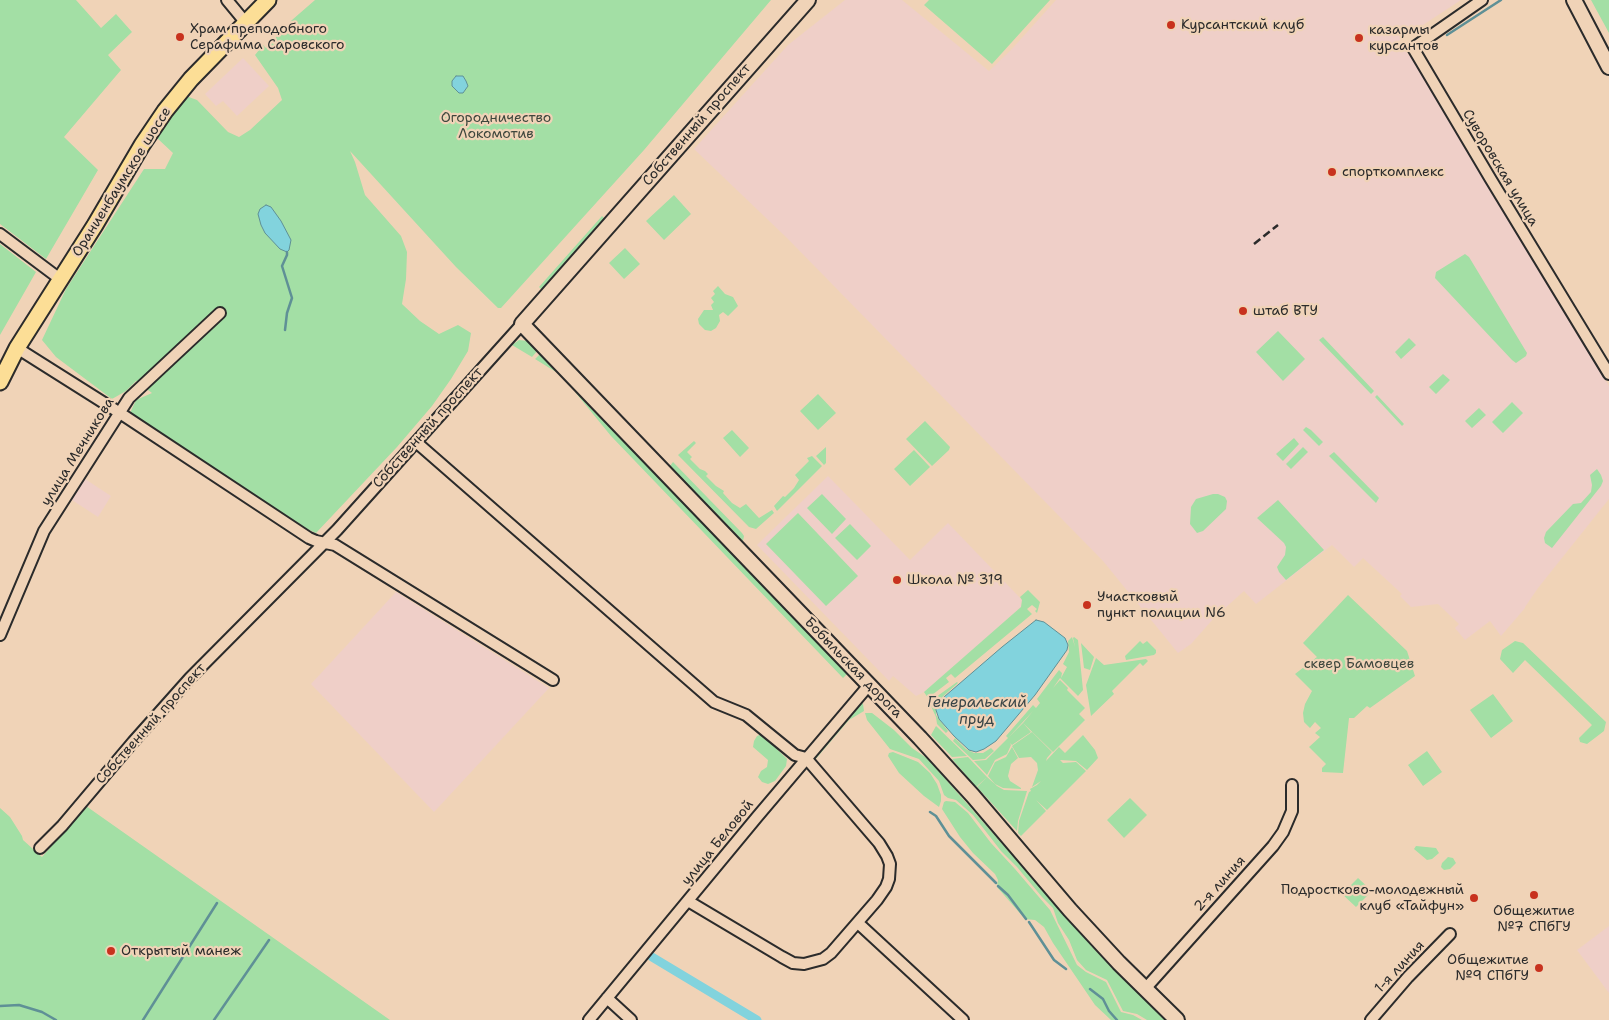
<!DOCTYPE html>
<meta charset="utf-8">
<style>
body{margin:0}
canvas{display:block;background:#f0d3b7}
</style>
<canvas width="1609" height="1020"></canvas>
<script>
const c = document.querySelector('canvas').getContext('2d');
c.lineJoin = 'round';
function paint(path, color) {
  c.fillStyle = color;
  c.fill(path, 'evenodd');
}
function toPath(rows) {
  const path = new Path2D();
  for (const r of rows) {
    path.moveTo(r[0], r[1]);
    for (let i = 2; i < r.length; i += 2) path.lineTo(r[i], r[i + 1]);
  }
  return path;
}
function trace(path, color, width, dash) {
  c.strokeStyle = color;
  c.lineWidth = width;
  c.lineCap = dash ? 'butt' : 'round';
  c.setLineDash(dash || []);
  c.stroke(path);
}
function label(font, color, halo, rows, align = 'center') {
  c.font = font + ' "Shantell Sans",sans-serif';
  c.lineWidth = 4.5;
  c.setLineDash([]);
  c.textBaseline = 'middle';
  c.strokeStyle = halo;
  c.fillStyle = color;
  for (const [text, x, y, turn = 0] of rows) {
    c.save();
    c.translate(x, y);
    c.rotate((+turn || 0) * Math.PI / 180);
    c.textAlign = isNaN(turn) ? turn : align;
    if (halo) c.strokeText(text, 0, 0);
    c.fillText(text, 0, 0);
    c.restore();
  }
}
const built = toPath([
 [845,0,902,0,989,71,1011,50,1056,0,1461,0,1397,42,1409,55,1413,56,1415,60,1414,61,1609,386,1609,499,1538,588,1525,607,1525,608,1501,636,1490,621,1465,640,1455,628,1459,624,1438,604,1411,607,1400,596,1402,594,1363,558,1354,567,1332,545,1256,604,1244,591,1214,618,1191,644,1178,653,1103,561,787,238,694,149,788,45],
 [243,58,269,86,237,116,223,101,216,106,205,94],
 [828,476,910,560,948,523,1022,600,1021,607,994,631,924,692,916,696,893,676,889,681,757,545],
 [85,479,111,496,98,517,72,500],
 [396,592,549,688,434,812,311,684],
 [1609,926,1609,993,1577,950]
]);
const green = toPath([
 [0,0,76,0,101,28,116,14,132,32,108,55,121,70,64,137,98,170,46,259,0,224],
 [315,0,771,0,644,150,501,308,498,308,456,267,350,151,355,162,365,195,401,236,407,252,406,279,402,304,420,321,439,334,458,325,471,333,468,351,451,379,432,406,397,447,316,533,307,529,130,413,136,400,152,393,136,381,126,391,112,399,56,357,42,340,66,289,144,169,165,169,173,153,157,138,186,96,197,100,228,132,239,137,250,130,282,100,278,88,255,55,263,45,266,48,292,20],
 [929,0,1050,0,992,64,924,5],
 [1591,0,1609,0,1609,33],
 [674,195,691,214,664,240,646,221],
 [602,216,605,219,542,290,539,287],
 [0,244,36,272,0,335],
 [625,248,640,264,624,279,609,263],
 [1465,254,1469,257,1527,353,1526,356,1516,363,1512,360,1435,278,1436,272],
 [718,286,725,294,733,297,738,306,728,316,723,312,719,315,720,321,716,328,711,331,705,330,699,324,698,319,704,310,713,310,711,305,714,302,711,298,715,294,713,291],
 [1278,331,1305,359,1283,381,1256,352],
 [1323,337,1374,391,1371,394,1319,340],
 [1409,338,1416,345,1401,359,1395,352],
 [519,340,528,341,539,349,532,357,512,345],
 [542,352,547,357,556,372,535,359],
 [1443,374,1450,380,1436,394,1429,387],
 [575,392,591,404,849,672,843,678,611,436],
 [818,394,836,413,818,430,800,411],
 [1377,395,1404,424,1402,426,1375,397],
 [1512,402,1523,413,1503,433,1492,422],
 [1479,408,1486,415,1472,428,1465,421],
 [925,421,950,447,949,450,932,466,906,439],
 [1306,427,1311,430,1323,442,1319,446,1303,430],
 [732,430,749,448,740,457,723,438],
 [1294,438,1299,444,1283,461,1276,454],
 [694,441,696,443,687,452,692,457,690,459,700,469,705,471,708,474,706,476,716,486,724,491,723,493,732,503,740,508,746,504,759,518,772,510,774,513,756,529,749,527,678,455],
 [826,447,826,463,824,465,816,456],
 [1303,447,1308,452,1291,469,1286,464],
 [914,450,930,467,910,486,894,469],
 [1334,452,1379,498,1376,503,1329,456],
 [812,456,822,466,777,511,774,506,783,496,785,497,794,488,799,480,795,475,809,461,807,458],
 [673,462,742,533,744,536,743,541,670,466],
 [1597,469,1601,475,1603,481,1601,486,1552,548,1545,543,1544,538,1546,532,1573,504,1581,503,1591,492,1592,485,1590,475],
 [822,494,846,519,832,534,807,508],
 [1213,494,1218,494,1225,497,1227,501,1226,509,1203,531,1197,533,1190,524,1191,507,1196,499],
 [1278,500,1324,550,1286,580,1279,572,1277,567,1285,555,1286,547,1284,543,1257,518],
 [798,513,858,576,826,606,766,544],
 [850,524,871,546,857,560,835,538],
 [1028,590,1040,602,1037,613,1035,611,1037,609,1032,605,1027,609,1032,614,955,678,951,674,946,678,949,682,928,698,924,692,1021,607,1022,600,1020,597],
 [1348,595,1407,651,1415,676,1370,708,1367,706,1354,718,1349,718,1343,773,1322,772,1322,768,1326,764,1309,747,1320,737,1315,733,1321,728,1315,722,1310,728,1304,722,1303,713,1305,704,1312,691,1295,674,1317,657,1303,643],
 [1072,637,1075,647,1073,638,1074,637,1078,640,1083,690,1078,696,1060,678,1053,688,1060,680,1068,688,1067,690,1085,708,1079,714,1085,720,1053,752,1023,723,1033,711,1008,738,1006,736,1033,705,1036,708,1040,703,1037,699,1059,670,1062,673,1061,678,1067,667,1063,664,1069,652,1068,641],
 [1140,641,1143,644,1147,641,1156,650,1156,653,1154,655,1126,660,1125,656],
 [1515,641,1523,643,1606,722,1604,731,1587,744,1580,742,1579,738,1592,725,1525,660,1513,673,1500,659,1502,650],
 [1081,643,1094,657,1090,670,1084,668],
 [1096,658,1104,665,1146,659,1148,661,1143,666,1140,663,1112,691,1114,694,1091,716,1086,685],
 [957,682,958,683,939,700,936,705,936,715,948,731,946,733,937,724,936,717,929,702],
 [1493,694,1513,721,1491,738,1470,710],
 [861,702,863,704,864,711,849,720,814,761,813,758],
 [865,713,872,713,894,730,912,748,928,759,1096,951,1165,1020,1147,1020,1137,1014,1123,1011,1107,980,1086,970,1077,960,1069,940,1058,923,1053,908,1042,897,1017,867,1001,851,973,815,956,800,948,798,944,795,939,781,919,759,890,749,867,720],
 [1023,723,1031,732,1012,745,1010,743,1011,745,1007,754,995,760,987,775,974,761,986,760],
 [936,726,967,756,952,757,931,735],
 [1032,732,1052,752,1047,758,1046,761,1059,747,1065,753,1083,735,1095,750,1098,758,1087,770,1076,761,1060,760,1063,763,1076,762,1086,771,1047,810,1036,800,1046,811,1021,836,1018,833,1019,821,1029,792,1031,791,1030,789,1037,785,1041,781,1032,787,1038,770,1037,763,1031,757,1019,758,1012,746],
 [762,734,787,759,786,766,775,781,768,784,762,782,758,777,761,771,767,767,768,760,753,747,754,741,757,736],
 [955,738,966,749,974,753,983,753,991,748,994,751,985,759,973,760,953,741],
 [1012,747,1018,758,1011,764,1008,776,1010,781,1021,788,1021,789,1003,788,995,784,988,776,995,762,1006,757],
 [1427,751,1442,772,1423,786,1408,765],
 [893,752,918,762,930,773,937,784,941,795,941,801,939,807,924,796,899,773,888,756,889,753],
 [968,757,987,777,976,787,952,759],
 [987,777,997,786,1004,790,1027,791,1018,821,1017,831,977,787],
 [1130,798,1147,815,1124,838,1107,820],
 [946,801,955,802,968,813,991,843,1015,869,1050,910,1077,965,1086,972,1106,982,1121,1012,1133,1015,1142,1020,1111,1020,1095,1005,1053,943,1044,927,1035,920,1025,919,997,887,998,880,995,874,973,853,960,837,942,809,944,802],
 [86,806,390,1020,0,1020,0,808,10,817,22,836,23,840,42,857],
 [1416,846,1436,848,1439,853,1432,859,1427,860,1414,849],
 [1448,857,1453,858,1456,863,1450,869,1444,870,1441,867,1442,863],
 [1358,878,1372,891,1356,907,1342,894]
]);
const water = toPath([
 [456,76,463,76,466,81,468,86,463,93,459,93,452,86,452,81,456,76],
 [266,205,271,207,281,221,291,240,289,250,287,252,280,249,265,233,261,225,258,214,260,209,266,205],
 [1036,620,1044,622,1065,638,1068,645,1067,650,1035,695,996,741,984,749,976,752,969,750,954,736,939,719,936,710,937,703,1002,647,1036,620]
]);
const stream = toPath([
 [1447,35,1501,0],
 [285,330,287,313,292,298,282,266,287,255,287,252],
 [930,812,936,816,949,836,996,883],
 [998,886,1008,895,1026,919],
 [1029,922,1054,960,1066,969],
 [1090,989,1103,999,1109,1011,1117,1020],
 [0,1006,19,1005,42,1012,56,1020],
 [143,1020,217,903],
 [214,1020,269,940]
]);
const canal = toPath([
 [652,957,757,1020]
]);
const street = toPath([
 [227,0,246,23],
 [1482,0,1413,48,1490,178,1609,374],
 [0,234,60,279],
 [17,348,120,413,309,538,316,541,335,545,553,680],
 [416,442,714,702,746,715,795,755,806,758,879,843,887,856,890,864,889,879,886,887,877,900,831,953,823,959,804,964,793,963,782,957,688,901],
 [0,635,44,531,129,398,220,313],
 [40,848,62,826,133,742,190,678,337,530,522,324],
 [858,923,963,1020],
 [1145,989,1273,846,1283,832,1292,811,1292,785],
 [607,998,631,1020],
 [589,1020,757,817,869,685],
 [1371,1020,1408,977,1450,934]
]);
const secondary = toPath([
 [808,0,522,324,920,738,973,796,1070,910,1119,963,1177,1020],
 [1574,0,1609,67]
]);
const primary = toPath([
 [0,382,17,348,95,225,142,145,165,111,191,79,268,0]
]);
const rail = toPath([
 [1254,244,1278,225]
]);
const markers = [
 [1171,25,5,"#c8321e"],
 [180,37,5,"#c8321e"],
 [1359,38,5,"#c8321e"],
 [1332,172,5,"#c8321e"],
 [1243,311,5,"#c8321e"],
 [897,580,5,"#c8321e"],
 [1087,605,5,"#c8321e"],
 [1534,895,5,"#c8321e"],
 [1474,898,5,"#c8321e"],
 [111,951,5,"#c8321e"],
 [1539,968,5,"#c8321e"]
];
const poiNames = [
 ["Курсантский клуб",1181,25],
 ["Храм преподобного",190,29],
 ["Серафима Саровского",190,45],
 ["казармы",1369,30],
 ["курсантов",1369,46],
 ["спорткомплекс",1342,172],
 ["штаб ВТУ",1253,311],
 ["Школа № 319",907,580],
 ["Участковый",1097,597],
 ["пункт полиции N6",1097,613],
 ["Подростково-молодежный",1464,890,"right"],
 ["клуб «Тайфун»",1464,906,"right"],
 ["Общежитие",1534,911,"center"],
 ["№7 СПбГУ",1534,927,"center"],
 ["Открытый манеж",121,951],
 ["Общежитие",1529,960,"right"],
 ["№9 СПбГУ",1529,976,"right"]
];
const parkNames = [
 ["Огородничество",496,118],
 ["Локомотив",496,134],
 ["сквер Бамовцев",1359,664]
];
const streetNames = [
 ["Собственный проспект",697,125,-49],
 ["Суворовская улица",1500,168,59],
 ["Ораниенбаумское шоссе",122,182,-58],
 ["Собственный проспект",428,428,-48],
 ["улица Мечникова",78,452,-58],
 ["Бобыльская дорога",853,668,46],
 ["Собственный проспект",151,724,-48],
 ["улица Беловой",718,843,-51],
 ["2-я линия",1220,884,-48],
 ["1-я линия",1400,967,-47]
];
const waterNames = [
 ["Генеральский",977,703],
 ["пруд",977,720]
];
paint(built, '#efcfc8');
paint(green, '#a3dfa5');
paint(water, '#82d3dd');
trace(water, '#5f9096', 1);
trace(stream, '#5f9096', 2.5);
trace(canal, '#82d3dd', 9);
trace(street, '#2b2b2b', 14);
trace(secondary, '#2b2b2b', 18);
trace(primary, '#2b2b2b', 19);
trace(street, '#f0d3b7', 10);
trace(secondary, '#f0d3b7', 14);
trace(primary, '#fcde96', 15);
trace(rail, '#2b2b2b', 2.5, [8, 4]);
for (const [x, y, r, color] of markers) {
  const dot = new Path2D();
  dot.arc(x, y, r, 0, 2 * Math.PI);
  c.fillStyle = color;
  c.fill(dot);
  trace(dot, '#f0d3b7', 2);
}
label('14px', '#2b2b2b', '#f0d3b7', poiNames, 'left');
label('14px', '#3d463d', '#f0d3b7', parkNames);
label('14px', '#2b2b2b', '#f0d3b7', streetNames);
label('italic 15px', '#384446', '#f0d3b7', waterNames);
</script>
